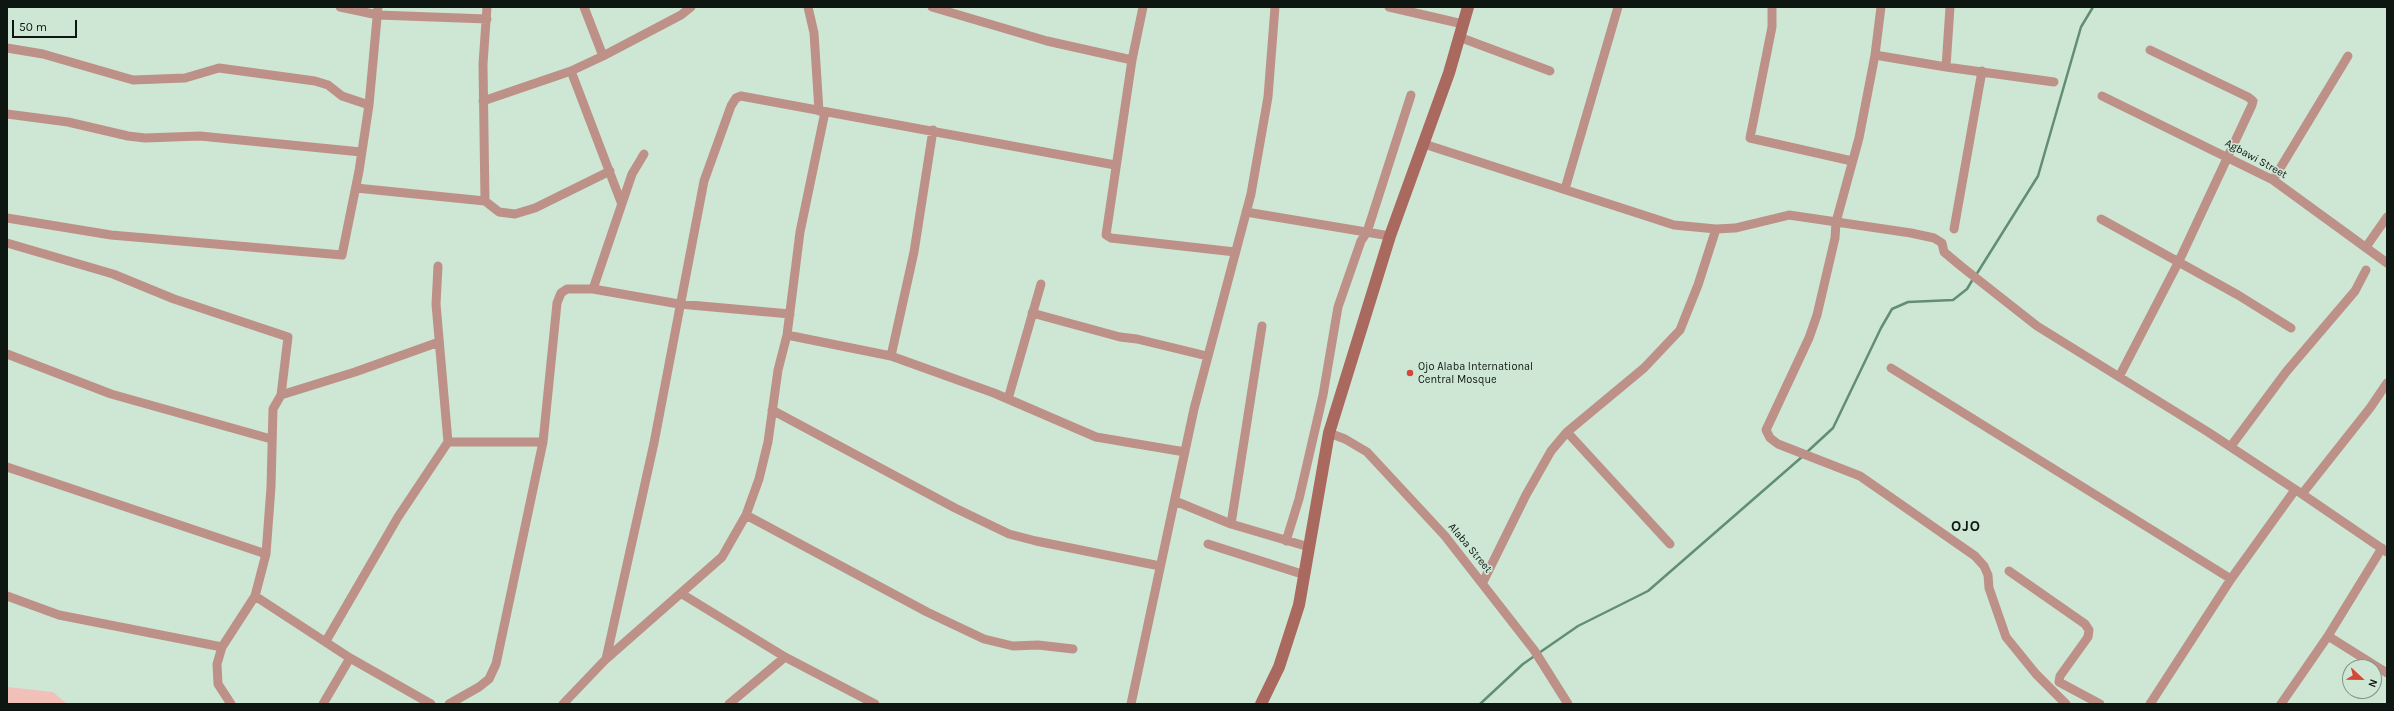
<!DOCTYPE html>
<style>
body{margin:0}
#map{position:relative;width:2394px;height:711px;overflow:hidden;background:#cee7d5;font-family:Karla,sans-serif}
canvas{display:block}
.frame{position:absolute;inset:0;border:8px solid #0d1610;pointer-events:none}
.north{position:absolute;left:2342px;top:659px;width:40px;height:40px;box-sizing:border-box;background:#cee7d5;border:1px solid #819386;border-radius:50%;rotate:112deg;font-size:11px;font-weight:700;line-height:16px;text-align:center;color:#0d1610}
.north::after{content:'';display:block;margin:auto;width:14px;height:18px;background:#d54837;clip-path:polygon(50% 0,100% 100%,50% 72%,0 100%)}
.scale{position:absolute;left:12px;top:20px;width:65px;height:18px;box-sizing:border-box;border:2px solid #0d1610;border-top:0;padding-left:5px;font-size:12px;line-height:14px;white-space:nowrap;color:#0d1610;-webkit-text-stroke:3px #cee7d5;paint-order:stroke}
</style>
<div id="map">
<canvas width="2394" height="711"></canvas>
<div class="frame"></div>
<div class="north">N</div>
<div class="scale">50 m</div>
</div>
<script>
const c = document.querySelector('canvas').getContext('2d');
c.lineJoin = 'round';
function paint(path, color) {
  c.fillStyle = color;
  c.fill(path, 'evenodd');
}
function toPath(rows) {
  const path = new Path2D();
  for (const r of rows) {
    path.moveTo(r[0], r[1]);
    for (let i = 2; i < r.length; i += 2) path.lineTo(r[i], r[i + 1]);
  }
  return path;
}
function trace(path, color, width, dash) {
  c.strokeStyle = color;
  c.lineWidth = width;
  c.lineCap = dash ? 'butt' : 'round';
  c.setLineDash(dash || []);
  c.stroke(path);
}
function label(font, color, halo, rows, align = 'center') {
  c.font = font + ' Karla,sans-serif';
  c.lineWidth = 3.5;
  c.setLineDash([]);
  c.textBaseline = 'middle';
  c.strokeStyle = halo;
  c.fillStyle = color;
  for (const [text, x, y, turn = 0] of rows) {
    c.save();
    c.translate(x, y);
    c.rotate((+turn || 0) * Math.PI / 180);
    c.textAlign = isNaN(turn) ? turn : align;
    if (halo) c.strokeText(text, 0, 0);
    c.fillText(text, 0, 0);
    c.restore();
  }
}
const green = toPath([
 [7,687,53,692,67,704,7,704]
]);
const stream = toPath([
 [1976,275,2038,176,2081,27,2093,7],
 [1807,452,1833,428,1881,328,1892,309,1908,302,1953,300,1967,289,1973,279],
 [1480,704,1523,664,1578,626,1648,591,1803,456]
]);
const minor = toPath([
 [340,7,378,15,487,19],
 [584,7,603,56],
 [808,7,814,33,819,111],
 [932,7,1047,41,1132,60],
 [1143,7,1132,60,1106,235,1111,238,1235,252],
 [1389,7,1463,24],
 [1772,7,1772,27,1750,138,1852,161],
 [1881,7,1875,55,1859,138,1836,222,1835,238,1817,315,1809,338,1766,430,1770,438,1778,444,1860,476,1975,556,1984,566,1988,575,1989,588,2006,637,2036,674,2066,704],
 [1459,37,1550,71],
 [7,48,43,54,133,80,185,78,219,68,315,81,328,85,342,96,369,105],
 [1875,55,1946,67,2054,82],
 [1946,67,1950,7],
 [571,71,621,202],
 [2102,96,2273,180,2387,263],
 [483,101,571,71,603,56,681,15,691,7],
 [7,114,68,122,128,136,145,138,200,136,361,152],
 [1424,144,1674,225,1716,229,1735,228,1789,215,1911,233,1934,238,1942,243,1944,252,1962,267,2037,326,2208,432,2302,494],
 [2273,180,2348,56],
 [356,188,485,201,499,212,515,214,535,208,610,171],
 [1565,189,1618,7],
 [485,201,483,64,487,7],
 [1246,212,1390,236],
 [7,218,111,235,342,255,359,171,369,105,378,7],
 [2101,219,2238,295,2291,328],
 [1954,229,1982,71],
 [7,243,113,274,174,299,288,337,281,395,273,409,271,487,266,554,255,596,222,647,217,664,218,684,231,704],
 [2366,247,2387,217],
 [593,289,632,174,644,154],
 [1032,313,1120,337,1137,339,1207,356],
 [787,335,891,356,994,393,1096,437,1185,452],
 [7,354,111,394,271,439],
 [891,356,914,252,933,130],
 [1891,368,2231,579],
 [2119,377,2179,261,2252,105,2253,101,2248,97,2150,50],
 [2387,383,2370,408,2302,494,2387,552],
 [281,395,355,372,439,342],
 [1008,399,1041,284],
 [772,410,955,508,1009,534,1036,541,1160,566],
 [1567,432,1670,544],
 [1329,433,1345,439,1367,452,1445,536,1534,650,1568,704],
 [448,442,543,442],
 [2231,446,2286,372,2355,291,2366,270],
 [7,467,266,554],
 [1175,501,1231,524,1309,547],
 [746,515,927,612,984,639,1013,646,1038,645,1073,649],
 [1231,524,1262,326],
 [1286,541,1299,499,1323,395,1338,307,1361,241,1367,232,1411,95],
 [1208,544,1305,575],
 [2009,571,2085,624,2089,630,2088,637,2060,676,2059,682,2100,704],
 [1483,582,1526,495,1551,451,1567,432,1644,368,1680,330,1698,285,1716,229],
 [682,594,785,657,875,704],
 [7,596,59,615,222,647],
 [255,596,350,658,431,704],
 [2328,636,2387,673],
 [326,641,398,517,448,442,436,304,438,266],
 [606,659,654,443,704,181,731,106,736,98,741,96,1115,165],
 [323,704,350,658],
 [449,704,479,687,489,679,496,664,543,442,557,303,561,293,567,289,593,289,679,304,790,314],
 [563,704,606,659,722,557,746,515,759,479,768,442,778,370,787,335,800,232,825,112],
 [729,704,785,657],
 [1131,704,1194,409,1251,194,1268,97,1275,7],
 [2150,704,2231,579,2295,490],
 [2281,704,2328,636,2382,548]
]);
const secondary = toPath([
 [1261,704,1279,667,1299,605,1329,433,1390,236,1449,73,1468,7]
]);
const markers = [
 [1410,373,4,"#d54837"]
];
const streetNames = [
 ["Agbawi Street",2256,159,29],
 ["Alaba Street",1470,548,50]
];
const poiNames = [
 ["Ojo Alaba International",1418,367],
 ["Central Mosque",1418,380]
];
const districtNames = [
 ["OJO",1966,527]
];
paint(green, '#f1c0b8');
trace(stream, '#628f72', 2.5);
trace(minor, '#be9188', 9);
trace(secondary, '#aa695e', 12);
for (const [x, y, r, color] of markers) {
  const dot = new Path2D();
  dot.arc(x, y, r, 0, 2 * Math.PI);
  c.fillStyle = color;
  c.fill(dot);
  trace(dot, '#cee7d5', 1.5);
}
label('11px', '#0d1610', '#cee7d5', streetNames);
label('11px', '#0d1610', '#cee7d5', poiNames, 'left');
c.letterSpacing = '1px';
label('bold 15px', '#0d1610', '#cee7d5', districtNames);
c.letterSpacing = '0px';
</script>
